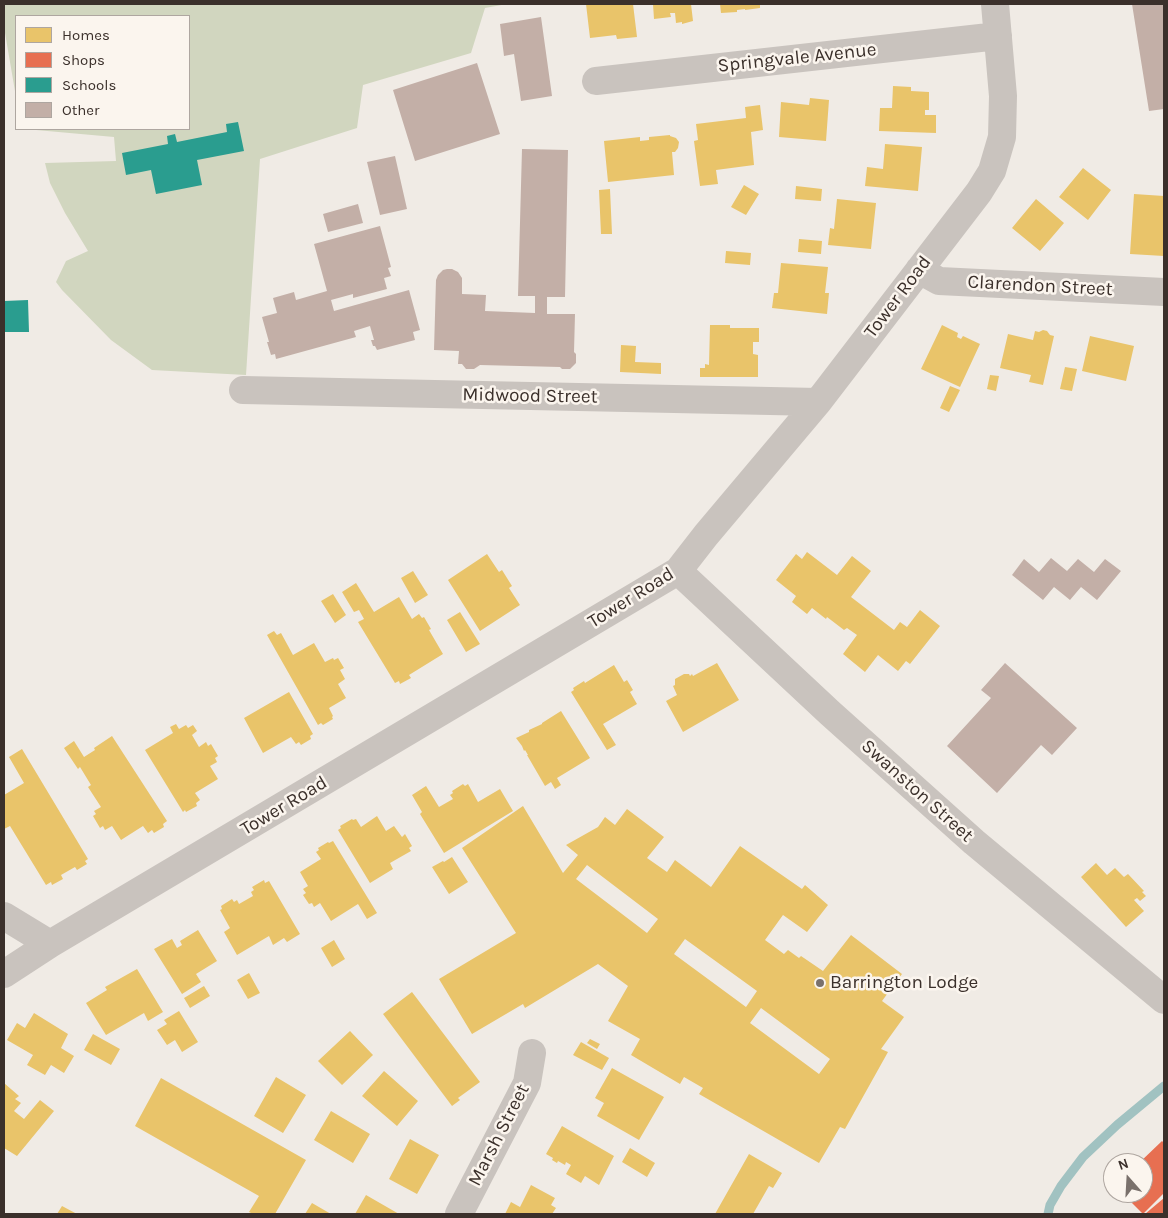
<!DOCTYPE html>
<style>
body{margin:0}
#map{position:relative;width:1168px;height:1218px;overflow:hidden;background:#f0ebe5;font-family:Karla,sans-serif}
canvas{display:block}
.frame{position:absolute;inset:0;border:5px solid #3b302b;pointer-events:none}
.legend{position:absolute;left:15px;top:15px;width:175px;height:115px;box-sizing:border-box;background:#fbf5ee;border:1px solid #aea6a0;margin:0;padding:6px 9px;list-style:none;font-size:15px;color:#3b302b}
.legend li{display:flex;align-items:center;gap:10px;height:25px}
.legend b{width:25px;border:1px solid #aea6a0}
.north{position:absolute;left:1103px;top:1153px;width:50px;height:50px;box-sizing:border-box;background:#fbf5ee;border:1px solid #aea6a0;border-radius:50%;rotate:341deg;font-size:14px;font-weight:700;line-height:20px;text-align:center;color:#3b302b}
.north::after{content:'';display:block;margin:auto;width:18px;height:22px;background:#7a716c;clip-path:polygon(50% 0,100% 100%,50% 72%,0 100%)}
</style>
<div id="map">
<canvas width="1168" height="1218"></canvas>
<div class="frame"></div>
<ul class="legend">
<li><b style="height:14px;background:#e9c46a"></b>Homes</li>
<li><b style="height:14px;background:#e76f51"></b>Shops</li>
<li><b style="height:14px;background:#2a9d8f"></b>Schools</li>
<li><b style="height:14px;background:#c3afa7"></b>Other</li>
</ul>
<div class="north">N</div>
</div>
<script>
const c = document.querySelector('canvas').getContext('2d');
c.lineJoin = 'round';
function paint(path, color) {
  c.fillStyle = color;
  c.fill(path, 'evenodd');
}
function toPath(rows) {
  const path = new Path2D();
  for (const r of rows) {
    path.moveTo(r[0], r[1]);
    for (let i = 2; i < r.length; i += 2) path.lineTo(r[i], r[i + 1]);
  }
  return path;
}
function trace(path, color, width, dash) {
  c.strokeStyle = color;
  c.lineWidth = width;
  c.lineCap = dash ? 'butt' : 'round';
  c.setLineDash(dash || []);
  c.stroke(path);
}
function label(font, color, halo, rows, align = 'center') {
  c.font = font + ' Karla,sans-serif';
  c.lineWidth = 5;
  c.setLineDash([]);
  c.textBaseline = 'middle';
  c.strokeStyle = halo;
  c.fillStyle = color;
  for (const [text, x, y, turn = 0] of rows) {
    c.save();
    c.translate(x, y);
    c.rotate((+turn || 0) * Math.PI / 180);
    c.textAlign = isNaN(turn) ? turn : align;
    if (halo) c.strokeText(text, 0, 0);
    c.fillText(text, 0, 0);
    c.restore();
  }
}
const green = toPath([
 [4,4,507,4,485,8,471,53,363,85,357,128,260,159,246,375,152,370,111,340,62,290,56,282,66,261,88,251,65,213,50,183,45,163,116,161,114,137,25,129,189,129,189,16,16,16,16,97,4,27]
]);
const homes = toPath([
 [586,4,633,4,637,37,617,39,616,35,590,38],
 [653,4,691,4,693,21,682,24,682,22,676,23,675,13,670,13,671,17,654,19],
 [720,4,760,4,760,8,745,10,745,9,737,10,737,12,721,13],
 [893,86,911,87,911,91,929,92,929,110,925,110,925,115,936,115,936,133,879,131,880,108,892,108],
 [810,98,829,100,826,141,779,137,781,102,809,105],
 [760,105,763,130,751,132,754,165,716,170,718,184,700,186,694,141,698,140,696,124,746,118,745,107],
 [670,135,670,136,676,138,679,142,678,148,675,152,672,152,674,175,608,182,604,141,640,137,640,141,649,140,649,137],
 [885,144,922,147,918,191,865,186,867,167,883,169],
 [1083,168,1111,190,1088,220,1059,197],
 [744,185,759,194,746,215,731,207],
 [796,186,822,189,821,201,795,199],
 [610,189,612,234,601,234,599,190],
 [1134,194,1164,196,1164,256,1130,254],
 [837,199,876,203,871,249,828,245,830,228,834,229],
 [1036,199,1064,223,1040,251,1012,228],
 [799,239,822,241,821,254,798,252],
 [726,251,751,253,750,265,725,263],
 [781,263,828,267,825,293,829,293,827,314,772,308,774,293,778,293],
 [710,325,730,325,730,328,759,328,759,342,753,342,753,354,758,355,758,377,700,377,700,368,705,368,705,364,709,365],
 [942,325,958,333,957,337,961,339,963,336,980,344,960,387,921,369],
 [1043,330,1047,331,1050,335,1054,336,1043,385,1029,382,1031,375,1000,368,1008,334,1033,340,1035,331,1039,332],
 [1090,336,1134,346,1126,381,1082,371],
 [621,345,636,346,635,362,661,363,661,374,620,372],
 [1065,367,1077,369,1072,391,1060,389],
 [990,375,999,376,996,391,987,389],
 [950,386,960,390,949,412,940,408],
 [807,552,837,575,852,556,871,571,851,597,894,630,900,622,907,627,920,610,940,626,910,664,906,661,898,671,878,655,865,672,843,654,857,635,847,628,844,630,827,617,826,619,812,608,807,614,792,602,796,596,776,580,796,554,802,559],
 [487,554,499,572,502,570,512,586,509,588,520,605,480,631,448,580],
 [413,571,428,595,415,603,401,578],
 [356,583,374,612,399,597,412,619,419,614,422,618,424,617,431,629,429,630,443,654,409,675,411,678,400,684,399,681,395,683,358,622,364,619,359,610,354,612,342,592],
 [333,594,346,615,335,623,321,601],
 [460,612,480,644,466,652,447,620],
 [274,631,277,635,281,633,293,655,314,643,325,662,333,658,334,660,338,658,344,668,340,670,345,679,338,684,346,698,329,708,333,716,332,717,333,719,323,725,321,723,318,725,267,635],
 [717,663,739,700,683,732,666,701,677,695,673,686,675,685,675,679,684,674,689,674,690,676,692,674,693,676],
 [614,665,624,682,627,680,633,690,630,692,637,704,603,724,616,745,607,750,571,692,574,690,573,688,584,681,585,683],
 [289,692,313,734,310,736,311,739,301,745,299,742,296,744,291,737,263,753,244,718],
 [561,711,590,758,557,778,561,785,555,789,551,782,545,786,527,755,528,755,525,750,524,751,522,746,516,738,529,732,529,730,542,724,542,723],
 [176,724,179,729,186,725,188,728,193,725,197,731,192,735,199,747,206,742,208,746,211,744,218,756,215,758,217,762,210,766,218,779,195,793,200,800,196,803,197,806,186,812,185,810,183,812,145,750,173,733,170,727],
 [112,736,167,821,163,824,164,827,154,833,152,830,148,833,143,826,121,840,112,826,105,830,103,826,100,828,93,816,96,814,94,811,101,807,88,787,91,785,80,767,78,769,64,748,74,741,84,757,95,750,94,748],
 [22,749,88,859,85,861,87,864,77,870,75,867,61,875,63,879,52,885,51,882,46,885,10,826,4,829,4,795,24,783,9,757],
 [463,784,465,786,468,784,478,802,500,789,513,811,444,853,420,814,422,812,412,795,426,786,439,807,453,799,450,795,453,793,452,791],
 [523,806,563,873,578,855,566,845,598,827,605,817,615,825,627,809,664,837,647,858,667,872,675,860,711,887,740,846,802,889,805,885,828,905,807,932,783,915,765,940,784,954,788,950,799,958,801,956,823,971,851,935,902,974,882,1001,904,1017,881,1049,888,1052,845,1129,840,1127,819,1163,699,1094,703,1088,684,1077,680,1084,631,1055,640,1039,608,1021,628,986,598,964,525,1008,523,1004,472,1034,439,979,516,933,462,848],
 [587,865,658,919,647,933,576,879],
 [685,939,757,991,746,1007,674,954],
 [761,1008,830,1059,819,1074,750,1023],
 [377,816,386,831,394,826,402,837,405,834,412,846,409,848,411,851,390,863,393,869,370,883,338,830,341,828,340,826,352,819,353,820,356,819,361,827],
 [333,841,377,913,367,919,358,904,331,921,320,903,314,907,312,903,309,904,303,895,306,893,303,889,308,886,300,872,321,859,316,852,319,850,318,848,328,842,329,843],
 [452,857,468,882,449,894,432,867,443,861,444,862],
 [1096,863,1107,875,1115,868,1124,877,1128,874,1144,891,1142,892,1146,896,1140,901,1137,898,1134,900,1144,911,1126,927,1081,877],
 [264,880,265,883,269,881,300,934,287,942,284,938,273,945,269,936,237,955,224,932,230,928,220,910,222,909,221,906,232,899,234,902,237,900,239,904,253,896,251,892,254,890,252,887],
 [198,930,217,961,196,974,201,982,182,994,154,949,172,939,177,948,182,945,180,941],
 [334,940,345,959,332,967,321,948],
 [137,969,163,1012,148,1021,144,1013,106,1035,86,1003,107,990,105,987],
 [249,973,260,993,248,999,237,980],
 [204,986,210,996,190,1008,184,998],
 [412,992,480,1082,458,1098,460,1100,452,1106,383,1014],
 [179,1011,198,1042,182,1052,175,1040,167,1045,157,1030,167,1024,164,1020],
 [34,1013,68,1034,61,1048,74,1056,64,1073,51,1065,45,1075,27,1065,33,1055,7,1040,17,1023,25,1028],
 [350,1031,373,1055,342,1085,318,1061],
 [93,1034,120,1049,111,1065,84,1050],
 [590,1039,600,1044,597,1049,587,1043],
 [581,1042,609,1058,602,1070,573,1055],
 [612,1068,664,1097,639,1140,597,1116,604,1103,595,1098],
 [384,1071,418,1101,397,1126,362,1096],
 [276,1077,306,1095,283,1133,254,1116],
 [161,1078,306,1160,275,1214,253,1214,249,1212,259,1196,135,1126],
 [4,1083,19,1096,15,1099,21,1103,14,1111,24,1119,40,1100,54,1111,17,1156,4,1148],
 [331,1111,370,1134,353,1163,314,1140],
 [562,1126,614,1156,599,1185,585,1176,581,1183,566,1174,571,1165,566,1162,565,1165,558,1161,557,1163,552,1160,553,1158,546,1154],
 [410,1139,439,1155,417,1194,389,1179],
 [630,1148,655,1163,647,1177,622,1162],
 [749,1154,782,1173,773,1188,769,1186,753,1214,715,1214],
 [531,1185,555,1198,551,1205,556,1208,552,1214,505,1214,511,1202,520,1207],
 [366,1195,399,1214,355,1214],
 [312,1203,331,1214,305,1214],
 [62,1206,77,1214,57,1214]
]);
const shops = toPath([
 [1162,1141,1164,1143,1164,1193,1143,1214,1122,1193,1143,1193,1143,1163,1139,1163],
 [1164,1198,1164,1214,1145,1214]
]);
const schools = toPath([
 [238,122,244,151,197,160,202,185,156,194,151,170,126,175,122,153,168,144,167,136,175,134,177,142,227,132,226,124],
 [28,300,29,332,4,332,4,301]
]);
const stream = toPath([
 [1048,1214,1050,1205,1061,1186,1083,1157,1117,1125,1164,1086]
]);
const building = toPath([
 [1132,4,1164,4,1164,109,1149,111],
 [541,17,552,96,521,101,514,54,504,56,500,24],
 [477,63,500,134,415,161,393,90],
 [522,149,568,150,565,297,547,297,547,314,575,314,574,352,576,354,576,363,570,369,562,369,560,367,480,365,474,369,466,369,462,364,458,364,459,351,434,350,436,280,438,275,443,270,447,269,452,269,458,272,462,278,462,294,486,295,485,311,535,313,535,296,518,296],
 [395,156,407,209,380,215,367,162],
 [358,204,363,223,328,232,323,214],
 [380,226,391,267,388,268,391,276,384,278,387,289,353,298,353,294,331,300,334,311,409,290,420,330,413,332,415,340,377,350,375,346,373,346,371,340,374,340,370,326,354,331,356,337,276,359,275,354,271,355,267,342,269,342,262,317,277,313,273,298,294,292,296,300,327,291,314,244],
 [1051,558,1067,571,1078,559,1094,572,1105,559,1121,571,1097,600,1081,587,1070,600,1054,587,1043,600,1012,575,1024,559,1039,572],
 [1005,663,1077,728,1052,755,1041,745,997,793,947,746,991,698,981,690]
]);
const minor = toPath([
 [596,81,998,36],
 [919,270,939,281,1164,292],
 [243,390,818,402],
 [678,571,830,713,974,842,1164,1000],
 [4,916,50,944],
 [4,974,50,944,678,571,706,535,818,402,979,192,992,171,1002,137,1003,96,995,4],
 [459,1214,527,1083,532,1053]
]);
const markers = [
 [820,983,5,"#7a716c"]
];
const streetNames = [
 ["Springvale Avenue",797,58,-6],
 ["Clarendon Street",1040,286,3],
 ["Tower Road",898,297,-53],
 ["Midwood Street",530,396,1],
 ["Tower Road",631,598,-32],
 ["Swanston Street",917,791,42],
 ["Tower Road",284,806,-31],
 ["Marsh Street",499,1135,-63]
];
const poiNames = [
 ["Barrington Lodge",830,983]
];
paint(green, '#d1d6bf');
paint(homes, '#e9c46a');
paint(shops, '#e76f51');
paint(schools, '#2a9d8f');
trace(stream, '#a1c2c1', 9);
paint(building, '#c3afa7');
trace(minor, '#c9c3be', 28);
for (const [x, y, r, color] of markers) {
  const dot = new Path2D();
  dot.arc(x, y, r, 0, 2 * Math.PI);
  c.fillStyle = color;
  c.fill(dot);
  trace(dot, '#fbf5ee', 2);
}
label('19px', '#3b302b', '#fbf5ee', streetNames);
label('19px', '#3b302b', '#fbf5ee', poiNames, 'left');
</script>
